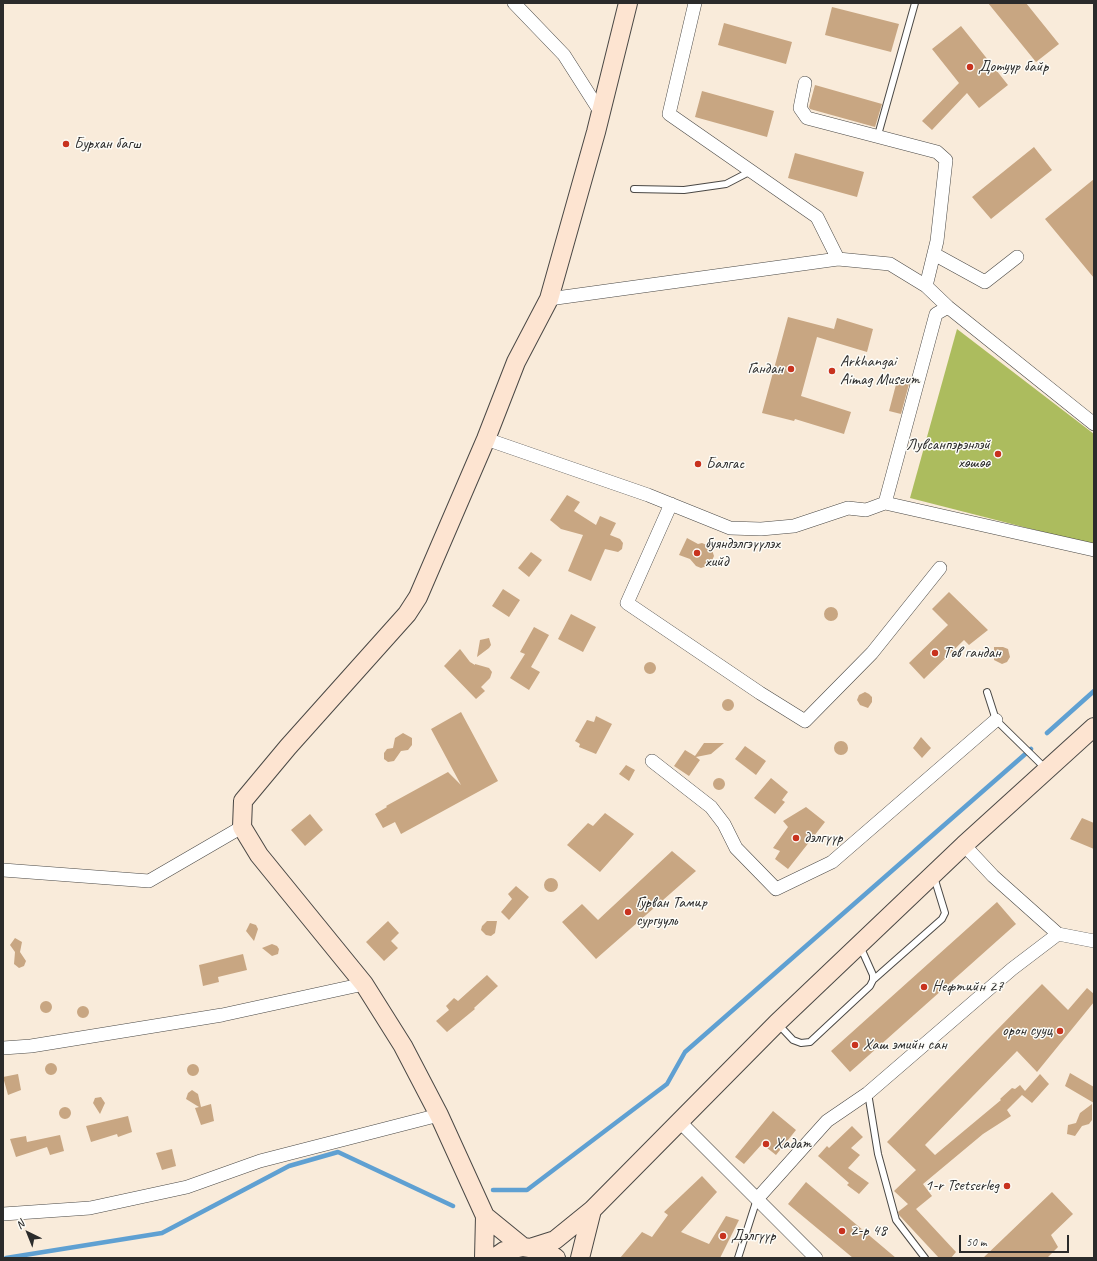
<!DOCTYPE html>
<meta charset="utf-8">
<style>
body{margin:0}
#map{position:relative;width:1097px;height:1261px;overflow:hidden;background:#f9ebda;font-family:Caveat,sans-serif}
canvas{display:block}
.frame{position:absolute;inset:0;border:4px solid #2b2b2b;pointer-events:none}
.north{position:absolute;left:8px;top:1213px;width:40px;height:40px;-webkit-text-stroke:3px #fdfcf7;paint-order:stroke;rotate:317deg;font-size:11px;font-weight:700;line-height:16px;text-align:center;color:#2b2b2b}
.north::after{content:'';display:block;margin:auto;width:14px;height:18px;background:#2b2b2b;clip-path:polygon(50% 0,100% 100%,50% 72%,0 100%)}
.scale{position:absolute;left:959px;top:1235px;width:110px;height:18px;box-sizing:border-box;border:2px solid #2b2b2b;border-top:0;padding-left:5px;font-size:12px;line-height:14px;white-space:nowrap;color:#2b2b2b;-webkit-text-stroke:3px #fdfcf7;paint-order:stroke}
</style>
<div id="map">
<canvas width="1097" height="1261"></canvas>
<div class="frame"></div>
<div class="north">N</div>
<div class="scale">50 m</div>
</div>
<script>
const c = document.querySelector('canvas').getContext('2d');
c.lineJoin = 'round';
function paint(path, color) {
  c.fillStyle = color;
  c.fill(path, 'evenodd');
}
function toPath(rows) {
  const path = new Path2D();
  for (const r of rows) {
    if (r.length === 3) {
      path.moveTo(r[0] + r[2], r[1]);
      path.arc(r[0], r[1], r[2], 0, 2 * Math.PI);
      continue;
    }
    path.moveTo(r[0], r[1]);
    for (let i = 2; i < r.length; i += 2) path.lineTo(r[i], r[i + 1]);
  }
  return path;
}
function trace(path, color, width, dash) {
  c.strokeStyle = color;
  c.lineWidth = width;
  c.lineCap = dash ? 'butt' : 'round';
  c.setLineDash(dash || []);
  c.stroke(path);
}
function label(font, color, halo, rows, align = 'center') {
  c.font = font + ' Caveat,sans-serif';
  c.lineWidth = 3;
  c.setLineDash([]);
  c.textBaseline = 'middle';
  c.strokeStyle = halo;
  c.fillStyle = color;
  for (const [text, x, y, turn = 0] of rows) {
    c.save();
    c.translate(x, y);
    c.rotate((+turn || 0) * Math.PI / 180);
    c.textAlign = isNaN(turn) ? turn : align;
    if (halo) c.strokeText(text, 0, 0);
    c.fillText(text, 0, 0);
    c.restore();
  }
}
const green = toPath([
 [957,329,1094,434,1094,545,910,498]
]);
const stream = toPath([
 [1047,733,1094,691],
 [493,1190,527,1190,667,1084,685,1052,1031,749],
 [6,1258,162,1233,289,1166,338,1152,453,1206]
]);
const building = toPath([
 [988,3,1026,3,1059,44,1036,62],
 [832,7,899,24,891,52,825,35],
 [724,23,792,42,786,64,718,45],
 [961,26,1008,85,979,108,967,93,932,130,922,121,959,83,932,49],
 [815,85,882,104,875,127,810,109,809,107],
 [702,91,774,111,767,137,695,117],
 [1034,147,1052,170,991,219,972,197],
 [795,153,864,172,857,197,788,178],
 [1094,179,1094,278,1045,219],
 [788,317,834,329,837,318,873,329,867,352,817,337,801,396,851,412,844,434,795,419,794,421,762,413],
 [898,377,910,380,901,414,889,411],
 [567,495,580,502,574,511,596,525,600,516,616,523,610,535,620,539,623,543,622,549,618,552,605,549,591,581,568,571,583,535,561,529,550,520],
 [687,538,698,544,702,543,711,547,714,556,710,565,701,568,696,566,690,559,679,555],
 [531,552,542,560,529,577,518,568],
 [503,589,520,600,509,617,492,606],
 [949,592,988,630,969,645,964,640,924,679,909,663,948,625,932,609],
 [831,614,7],
 [571,614,596,627,583,652,558,639],
 [534,627,549,635,531,667,540,672,529,690,510,678,525,654,520,652],
 [489,638,491,645,489,648,477,657,480,640],
 [994,647,1003,647,1008,649,1010,657,1007,662,1002,664,994,660],
 [460,649,470,662,475,665,475,664,489,668,492,672,490,678,481,687,485,691,476,699,444,666],
 [650,668,6],
 [865,692,869,694,872,697,872,702,868,708,860,705,857,700,859,695],
 [728,705,6],
 [461,712,498,781,401,834,395,822,383,828,375,814,387,807,386,806,448,772,461,785,431,729],
 [596,716,612,724,596,754,579,747,580,744,575,741,587,720,594,722],
 [403,733,412,738,412,745,408,750,401,751,394,761,388,762,384,759,384,753,387,749,393,748,395,738],
 [921,737,931,748,922,758,913,748],
 [841,748,7],
 [704,743,724,743,711,754,696,757,700,760,689,776,674,766,685,750,695,756],
 [745,746,766,761,756,775,735,759],
 [626,765,635,770,629,781,619,774],
 [719,784,6],
 [771,778,788,792,782,800,785,802,775,814,754,798],
 [806,807,825,822,788,869,775,859,780,851,773,848,788,827,783,821],
 [605,813,634,834,600,872,567,845,588,823,593,826],
 [310,814,323,830,305,846,291,830],
 [1082,818,1094,823,1094,849,1070,839],
 [672,851,696,871,596,959,562,922,582,904,598,920],
 [551,885,7],
 [516,886,529,897,509,920,501,912,512,899,508,894],
 [997,902,1016,924,850,1072,831,1051],
 [388,921,399,933,391,941,398,948,384,961,366,942],
 [487,921,497,921,495,933,491,936,486,935,481,930,482,926],
 [250,923,256,925,258,929,254,941,246,931],
 [15,938,22,942,20,952,26,961,24,966,19,968,14,964,15,952,10,945],
 [272,944,277,946,279,949,278,954,272,956,262,948],
 [243,954,247,970,218,977,219,982,203,986,199,965],
 [487,975,498,986,474,1008,475,1009,447,1032,436,1021,449,1010,446,1006,454,998,458,1001],
 [1042,984,1068,1010,1087,988,1094,994,1094,1002,1037,1072,1017,1051,925,1145,935,1155,1001,1100,1000,1099,1012,1088,1015,1089,1020,1085,1025,1091,1040,1074,1049,1084,1032,1103,1022,1095,1007,1110,1011,1116,983,1134,923,1184,932,1196,916,1209,956,1252,951,1258,939,1258,899,1215,898,1212,908,1204,894,1191,916,1170,887,1142],
 [46,1007,6],
 [83,1012,6],
 [51,1069,6],
 [193,1070,6],
 [1070,1073,1094,1087,1094,1103,1065,1086],
 [18,1074,21,1090,8,1095,3,1077],
 [192,1090,198,1094,201,1107,211,1104,214,1121,201,1125,195,1108,199,1107,186,1099,188,1093],
 [101,1097,105,1103,100,1114,93,1103,95,1098],
 [1092,1104,1092,1120,1089,1124,1082,1126,1075,1136,1067,1134,1068,1125,1076,1123,1080,1113],
 [65,1113,6],
 [773,1111,796,1130,776,1155,762,1144,744,1164,735,1157],
 [128,1116,132,1132,118,1137,117,1134,91,1142,86,1126],
 [852,1126,863,1137,851,1148,860,1155,848,1168,869,1183,859,1194,847,1185,849,1183,818,1156,827,1146,829,1148],
 [60,1135,64,1151,50,1155,47,1147,16,1157,10,1139,26,1136,27,1142],
 [172,1149,176,1166,162,1170,156,1153],
 [702,1176,717,1192,681,1232,709,1244,726,1216,739,1220,720,1258,620,1258,642,1232,652,1237,668,1215,664,1212],
 [806,1182,896,1258,853,1258,788,1204],
 [1052,1192,1073,1214,1051,1235,1058,1247,1047,1258,983,1258]
]);
const lane = toPath([
 [878,135,915,3],
 [634,189,684,190,726,184,751,171],
 [987,692,996,720,1045,768],
 [873,980,942,919,945,913,934,877],
 [778,1024,793,1040,801,1043,810,1042,870,986,873,980,873,975,860,946],
 [868,1093,878,1154,896,1220,925,1258],
 [738,1258,757,1199]
]);
const street = toPath([
 [514,3,564,55,601,113],
 [695,3,669,114,817,217,838,259],
 [805,83,800,108,807,118,937,152,946,160,937,241,926,286],
 [934,254,985,282,1017,257],
 [549,299,838,259,890,264,926,286,948,307,1094,424],
 [486,439,648,495,730,528,761,529,794,526,848,508,866,510,885,503,1094,550],
 [885,503,936,314,948,307],
 [671,504,627,603,760,693,805,721,872,653,940,568],
 [652,761,711,807,724,824,736,848,776,889,832,862,996,720],
 [964,845,993,876,1058,934,1094,941],
 [3,870,149,881,242,827],
 [3,1048,31,1046,222,1015,364,984],
 [680,1122,816,1258],
 [757,1199,827,1121,868,1093,1012,969,1058,934],
 [3,1214,90,1208,187,1187,260,1161,439,1115]
]);
const secondary = toPath([
 [485,1216,523,1247],
 [533,1247,555,1240,592,1210,777,1023,964,845,1094,727],
 [484,1258,485,1216,439,1115,403,1046,364,984,259,855,242,827,243,801,288,747,407,614,418,597,486,439,516,362,549,299,596,132,628,3],
 [494,1258,504,1251,523,1247,543,1250,556,1258],
 [580,1258,592,1210]
]);
const markers = [
 [970,67,4,"#c8321e"],
 [66,144,4,"#c8321e"],
 [791,369,4,"#c8321e"],
 [832,371,4,"#c8321e"],
 [998,454,4,"#c8321e"],
 [698,464,4,"#c8321e"],
 [697,553,4,"#c8321e"],
 [935,653,4,"#c8321e"],
 [796,838,4,"#c8321e"],
 [628,912,4,"#c8321e"],
 [924,987,4,"#c8321e"],
 [1060,1031,4,"#c8321e"],
 [855,1045,4,"#c8321e"],
 [766,1144,4,"#c8321e"],
 [1007,1186,4,"#c8321e"],
 [842,1231,4,"#c8321e"],
 [723,1236,4,"#c8321e"]
];
const poiNames = [
 ["Дотуур байр",978,67],
 ["Бурхан багш",74,144],
 ["Arkhangai",840,362],
 ["Aimag Museum",840,380],
 ["Гандан",783,369,"right"],
 ["Лувсанпэрэнлэй",990,445,"right"],
 ["хөшөө",990,463,"right"],
 ["Балгас",706,464],
 ["буяндэлгэүүлэх",705,544],
 ["хийд",705,562],
 ["Төв гандан",943,653],
 ["дэлгүүр",804,838],
 ["Гурван Тамир",636,903],
 ["сургууль",636,921],
 ["Нефтийн 27",932,987],
 ["орон сууц",1052,1031,"right"],
 ["Хаш эмийн сан",863,1045],
 ["Хадат",774,1144],
 ["1-r Tsetserleg",999,1186,"right"],
 ["2-р 48",850,1231],
 ["Дэлгүүр",731,1236]
];
paint(green, '#acbc5e');
trace(stream, '#5fa0d2', 4.5);
paint(building, '#c8a682');
trace(lane, '#4a4845', 8);
trace(street, '#4a4845', 14);
trace(secondary, '#4a4845', 20);
trace(lane, '#fff', 6);
trace(street, '#fff', 13);
trace(secondary, '#fde4d1', 18);
for (const [x, y, r, color] of markers) {
  const dot = new Path2D();
  dot.arc(x, y, r, 0, 2 * Math.PI);
  c.fillStyle = color;
  c.fill(dot);
  trace(dot, '#fdfcf7', 1.5);
}
label('16px', '#2b2b2b', '#fdfcf7', poiNames, 'left');
</script>
